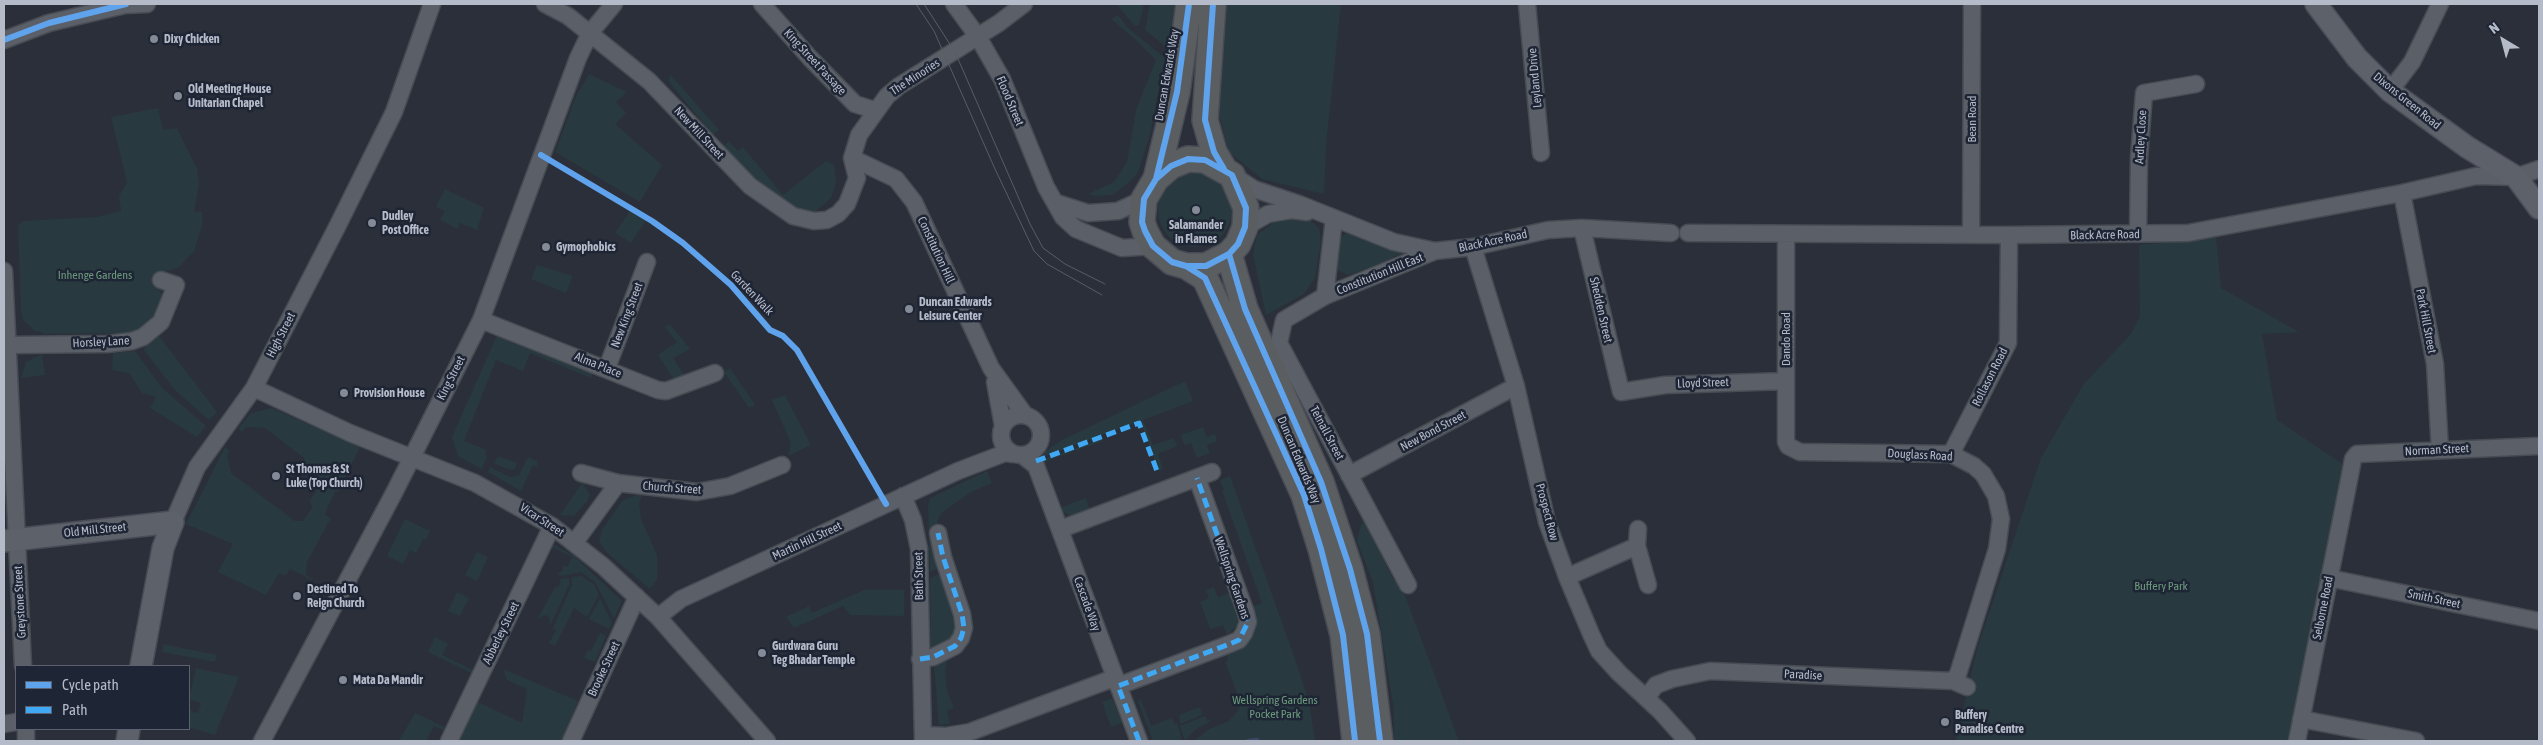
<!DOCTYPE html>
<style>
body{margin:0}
#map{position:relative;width:2543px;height:745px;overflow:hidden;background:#2b2f39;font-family:"Asap Condensed",sans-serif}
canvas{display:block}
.frame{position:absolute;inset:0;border:5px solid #b6bbca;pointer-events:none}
.legend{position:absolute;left:15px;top:665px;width:175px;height:65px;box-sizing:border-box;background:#1e2534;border:1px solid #5b6170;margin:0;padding:6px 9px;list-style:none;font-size:15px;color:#b6bbca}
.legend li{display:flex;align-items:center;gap:10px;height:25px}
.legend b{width:25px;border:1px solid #5b6170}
.north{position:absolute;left:2478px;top:15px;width:50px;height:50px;-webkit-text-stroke:4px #1e2534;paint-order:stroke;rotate:323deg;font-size:14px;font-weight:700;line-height:20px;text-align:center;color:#b6bbca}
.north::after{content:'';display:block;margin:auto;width:18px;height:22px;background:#b6bbca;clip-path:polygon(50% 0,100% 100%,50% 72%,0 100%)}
</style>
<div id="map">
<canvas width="2543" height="745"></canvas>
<div class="frame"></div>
<ul class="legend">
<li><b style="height:6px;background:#60a3ed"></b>Cycle path</li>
<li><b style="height:6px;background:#3fa9f5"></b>Path</li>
</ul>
<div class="north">N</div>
</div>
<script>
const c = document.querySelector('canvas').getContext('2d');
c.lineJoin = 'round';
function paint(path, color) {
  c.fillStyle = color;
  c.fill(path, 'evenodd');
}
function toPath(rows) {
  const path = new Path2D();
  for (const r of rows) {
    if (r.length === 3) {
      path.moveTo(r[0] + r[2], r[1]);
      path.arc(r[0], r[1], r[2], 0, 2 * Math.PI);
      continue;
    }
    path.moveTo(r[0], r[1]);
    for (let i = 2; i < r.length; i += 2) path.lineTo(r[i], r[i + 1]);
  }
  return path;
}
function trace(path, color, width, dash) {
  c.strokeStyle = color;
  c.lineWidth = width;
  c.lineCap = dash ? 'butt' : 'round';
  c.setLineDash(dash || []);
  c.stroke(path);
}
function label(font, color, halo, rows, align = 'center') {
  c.font = font + ' "Asap Condensed",sans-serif';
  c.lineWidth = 5;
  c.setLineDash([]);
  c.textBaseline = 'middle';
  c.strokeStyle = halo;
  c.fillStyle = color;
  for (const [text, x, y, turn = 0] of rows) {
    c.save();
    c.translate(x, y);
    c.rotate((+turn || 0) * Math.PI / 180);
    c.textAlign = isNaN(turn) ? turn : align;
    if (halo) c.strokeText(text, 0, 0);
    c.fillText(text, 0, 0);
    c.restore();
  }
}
const green = toPath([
 [1116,4,1144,4,1139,25,1135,26],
 [1150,4,1177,4,1170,50,1145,30],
 [1226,4,1341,4,1326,145,1324,194,1262,179,1229,152,1219,115],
 [1118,15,1128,28,1165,58,1150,134,1139,170,1133,179,1113,195,1096,196,1088,194,1114,182,1127,162,1136,110,1156,60,1134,38,1111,19],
 [589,74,627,92,616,102,626,113,615,124,662,165,640,202,555,152,576,96],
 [670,74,719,130,713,135,669,82],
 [158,108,163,130,177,128,197,169,199,184,194,212,202,212,202,226,194,251,178,268,159,273,154,285,162,294,163,301,153,322,135,333,43,334,42,332,35,331,23,320,21,311,18,226,23,221,96,217,121,211,119,196,127,182,111,117],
 [729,141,738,151,743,147,783,195,826,161,834,165,836,184,831,198,816,211,806,213,792,208,756,183,722,148],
 [1195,210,37],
 [445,189,484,208,477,230,460,223,458,229,440,220,445,211,436,207],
 [630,211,646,220,631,243,615,233],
 [1287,219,1309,219,1319,228,1321,241,1315,278,1304,294,1266,315,1253,254,1257,235,1273,223],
 [1347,232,1356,233,1404,252,1385,262,1348,275,1337,270,1334,258,1341,238],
 [2216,237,2221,288,2299,332,2262,334,2277,420,2344,465,2288,741,1956,741,1977,649,2041,458,2083,385,2130,335,2140,317,2139,245],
 [537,265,573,276,566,293,531,279],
 [670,324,690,349,673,358,685,377,675,381,658,355,677,342,665,327],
 [499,331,593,369,593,373,591,378,530,353,523,371,496,360,464,441,487,450,485,455,487,456,482,469,458,456,452,437],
 [159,336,217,412,209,420,175,390,143,349],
 [135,351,161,387,206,426,197,437,150,408,156,397,142,393,129,373,112,370,113,353],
 [42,354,45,375,21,378,26,362],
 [730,368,755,405,749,408,724,372],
 [1185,381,1193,401,1143,420,1153,445,1174,438,1177,446,1158,454,1163,469,1159,471,1140,421,1045,456,1044,452,1062,440],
 [785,395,811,445,788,456,791,443,772,400],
 [272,408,360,447,339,491,335,492,327,509,325,515,331,518,307,562,306,574,314,581,290,569,286,576,279,573,266,595,218,572,233,544,186,524,225,447,230,451,227,455,231,473,295,521,303,521,312,508,310,500,323,481,308,470,304,458,265,428,246,427,242,432,238,429,251,413],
 [1203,427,1207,437,1215,434,1217,441,1207,445,1210,453,1197,458,1191,443,1184,445,1181,435],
 [1102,439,1103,441,1043,462,1043,460],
 [499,456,517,463,515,469,510,470,493,463],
 [528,457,537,461,538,468,533,465,521,491,488,472,490,467,510,477,519,475],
 [987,471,992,483,971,492,940,514,935,530,941,567,930,572,928,505,930,498],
 [1230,476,1296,662,1309,702,1315,741,1194,741,1209,729,1229,721,1239,709,1241,703,1225,662,1228,661,1226,654,1238,648,1251,607,1262,603,1222,491,1224,490,1220,480],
 [582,483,590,494,588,500,574,516,560,515],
 [644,492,639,502,641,519,657,555,657,580,650,589,606,552,599,541,602,530,622,501],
 [1086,498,1090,510,1071,516,1062,511,1060,508],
 [405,519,430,531,426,540,423,539,416,553,410,550,403,564,387,556],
 [1365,523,1393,579,1403,590,1459,741,1394,741,1394,710,1373,582,1357,541,1361,524],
 [553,544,574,556,622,601,614,619,595,582,581,572,562,576,557,574,563,570,562,565,567,567,572,557,550,546],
 [477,552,488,557,477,581,465,575],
 [944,572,954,602,957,637,931,651,930,578],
 [581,576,594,584,599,595,587,617,574,608,555,646,549,643,556,630,553,628,572,585,572,577],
 [569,578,569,585,550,626,549,617,545,615,537,620,555,587,558,587,561,582,559,579],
 [1214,587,1218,597,1229,593,1238,617,1237,626,1227,635,1223,625,1210,629,1200,602,1209,598,1206,590],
 [864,590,904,590,904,616,850,615,843,606,794,628,786,617,809,606,812,613],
 [457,592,469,598,460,616,448,611],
 [600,598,612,623,609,629,589,619],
 [600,633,606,636,595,662,584,658,588,650,591,651],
 [435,637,448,644,442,655,475,671,471,673,428,652],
 [163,644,217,655,215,662,162,652],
 [947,660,945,671,947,690,954,708,947,711,950,724,939,725,934,666],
 [196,668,239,677,215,735,189,727,189,710,198,713,201,703,189,699],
 [503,669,578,701,561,741,457,741,476,701,522,723,527,689,507,680],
 [1112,698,1122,723,1111,727,1102,702],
 [1141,700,1151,726,1172,718,1175,724,1177,723,1182,741,1150,741,1152,738,1138,701],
 [1200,707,1202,715,1180,724,1179,715],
 [415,713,447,728,446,732,434,726,426,741,399,741],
 [1205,716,1207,721,1216,718,1195,730,1185,741,1180,726]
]);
const stream = toPath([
 [1248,741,1257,740]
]);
const minor = toPath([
 [545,4,568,16,649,81,750,186,793,216,814,221,827,220,838,214,847,204,857,178,852,158,859,135,887,96,899,86,999,23,1024,4],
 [762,4,810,58,855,104,874,110],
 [954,4,978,37,1002,79,1046,187,1063,217,1076,229,1122,248,1153,246],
 [1527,4,1541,153],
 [4,40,49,23,125,5,147,4],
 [2390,91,2412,62,2440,4],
 [852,158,896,179,914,202,991,368,1025,415],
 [1232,175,1254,189,1299,204,1394,242,1435,251,1473,247,1548,230,1582,228,1671,233],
 [2402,193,2435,364,2440,450],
 [1057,203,1088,213,1118,211,1144,199],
 [1245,227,1268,214,1292,210,1307,212],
 [1582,228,1621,392,1665,385,1786,381],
 [1688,233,2009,235,2188,233,2402,193,2476,176,2516,177,2539,169],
 [1971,234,1972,4],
 [2138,234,2139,158,2144,93,2196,84],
 [1786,235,1786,442,1788,446,1800,452,1951,454,1974,466,1983,474,1996,496,2001,519,1997,549,1958,674,1953,681],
 [1473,247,1516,386,1547,522,1567,577,1591,634,1599,651,1619,673,1660,711,1687,741],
 [4,271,23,666],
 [1325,296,1334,218],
 [481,320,658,390,666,391,715,373],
 [8,345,107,344,132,341,143,337,161,322,176,285,161,280],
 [607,368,647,262],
 [995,382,1003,426],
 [254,388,350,433,475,483,552,526,603,566,658,617,767,741],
 [1021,435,20],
 [1951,454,2008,343,2009,235],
 [1022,455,1036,466,1139,741],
 [581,473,618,483,697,492,730,486,782,465],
 [1349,475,1516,386],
 [903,496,913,520,919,549,923,741],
 [173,522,197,467,254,388,338,225,394,112,432,4],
 [1061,529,1212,472],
 [1638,529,1637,546,1648,585],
 [575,542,618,483],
 [1567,577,1637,546],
 [2329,578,2539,621],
 [1408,585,1279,343,1284,320,1325,296,1435,251],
 [658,617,681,599,958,471,1005,453,1013,454],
 [920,659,933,657,955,646,961,638,964,628,962,614,943,557,938,533],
 [1118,686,1227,645,1239,640,1244,633,1248,622,1246,613,1197,478],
 [1646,698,1656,685,1672,679,1710,671,1953,681,1967,687],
 [2301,719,2416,741],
 [4,724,16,722],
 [26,729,26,741],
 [923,735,946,736,970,732,1114,678],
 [262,741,395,491,481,320,578,58,590,33,614,4],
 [449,741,552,526],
 [571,741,637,597],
 [2297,741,2350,475,2353,459,2357,454,2539,446]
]);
const major = toPath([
 [2316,4,2357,58,2390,91,2467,147,2516,177,2539,208],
 [4,541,173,522,163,548,141,666],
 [127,741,129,729]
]);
const highway = toPath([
 [1213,4,1205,120,1214,152,1224,169],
 [1188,159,1205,160,1232,175,1246,208,1245,227,1238,244,1229,254,1206,266,1186,266,1172,262,1153,246,1145,231,1142,222,1144,199,1156,179,1171,166,1188,159],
 [1156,179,1177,92,1189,4],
 [1229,254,1245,309,1321,482,1350,569,1367,634,1380,741],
 [1186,266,1205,278,1304,495,1321,549,1343,635,1355,741]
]);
const tram = toPath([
 [916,4,934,31,995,169,1034,251,1047,264,1102,295],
 [924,4,955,52,1030,224,1043,248,1065,264,1105,284]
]);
const quiet = toPath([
 [1036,461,1139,423,1157,471],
 [920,659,933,657,955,646,961,638,964,628,962,614,943,557,938,533],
 [1139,741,1118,686,1227,645,1239,640,1248,622,1197,478]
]);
const cycleway = toPath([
 [1213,4,1205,120,1214,152,1224,169],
 [4,40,49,23,126,4],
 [541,155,652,221,683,243,731,285,770,330,783,336,797,350,886,504],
 [1188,159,1205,160,1232,175,1246,208,1245,227,1238,244,1229,254,1206,266,1186,266,1172,262,1153,246,1145,231,1142,222,1144,199,1156,179,1171,166,1188,159],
 [1156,179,1177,92,1189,4],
 [1229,254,1245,309,1321,482,1350,569,1367,634,1380,741],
 [1186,266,1205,278,1304,495,1321,549,1343,635,1355,741]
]);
const markers = [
 [154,39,5,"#858a97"],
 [178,96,5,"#858a97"],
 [1196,210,5,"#858a97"],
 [372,223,5,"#858a97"],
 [546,247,5,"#858a97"],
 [909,309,5,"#858a97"],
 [344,393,5,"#858a97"],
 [276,476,5,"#858a97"],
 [297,596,5,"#858a97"],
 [762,653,5,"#858a97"],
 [343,680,5,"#858a97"],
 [1945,722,5,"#858a97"]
];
const poiNames = [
 ["Dixy Chicken",164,39],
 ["Old Meeting House",188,89],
 ["Unitarian Chapel",188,103],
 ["Dudley",382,216],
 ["Post Office",382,230],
 ["Salamander",1196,225,"center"],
 ["in Flames",1196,239,"center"],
 ["Gymophobics",556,247],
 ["Duncan Edwards",919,302],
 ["Leisure Center",919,316],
 ["Provision House",354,393],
 ["St Thomas & St",286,469],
 ["Luke (Top Church)",286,483],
 ["Destined To",307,589],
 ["Reign Church",307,603],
 ["Gurdwara Guru",772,646],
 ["Teg Bhadar Temple",772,660],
 ["Mata Da Mandir",353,680],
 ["Buffery",1955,715],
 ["Paradise Centre",1955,729]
];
const streetNames = [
 ["King Street Passage",815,62,47],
 ["Duncan Edwards Way",1167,75,-80],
 ["The Minories",915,77,-33],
 ["Leyland Drive",1535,78,-95],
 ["Flood Street",1010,101,67],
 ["Dixons Green Road",2407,101,39],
 ["Bean Road",1972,119,-90],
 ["New Mill Street",699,133,47],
 ["Ardley Close",2141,137,-87],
 ["Black Acre Road",2105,235,-1],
 ["Black Acre Road",1493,241,-12],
 ["Constitution Hill",936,250,65],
 ["Constitution Hill East",1380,274,-22],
 ["Garden Walk",752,293,47],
 ["Shedden Street",1601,310,77],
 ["New King Street",627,315,-69],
 ["Park Hill Street",2426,321,79],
 ["High Street",281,335,-63],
 ["Dando Road",1786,339,-90],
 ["Horsley Lane",101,342,-3],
 ["Alma Place",598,365,22],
 ["Rollason Road",1990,377,-63],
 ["King Street",451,378,-63],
 ["Lloyd Street",1703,383,-2],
 ["New Bond Street",1433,431,-28],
 ["Tetnall Street",1327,433,62],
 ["Norman Street",2437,450,-3],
 ["Douglass Road",1920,455,3],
 ["Duncan Edwards Way",1299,460,67],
 ["Church Street",672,488,4],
 ["Prospect Row",1547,512,75],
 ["Vicar Street",542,520,33],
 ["Old Mill Street",95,530,-6],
 ["Martin Hill Street",807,541,-25],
 ["Bath Street",919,576,-91],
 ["Wellspring Gardens",1232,578,71],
 ["Smith Street",2434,599,12],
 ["Greystone Street",20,602,-93],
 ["Cascade Way",1087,604,70],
 ["Selborne Road",2323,608,-79],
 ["Abberley Street",501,633,-64],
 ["Brooke Street",604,669,-65],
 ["Paradise",1803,675,3]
];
const parkNames = [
 ["Inhenge Gardens",95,275],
 ["Buffery Park",2161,586],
 ["Wellspring Gardens",1275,700],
 ["Pocket Park",1275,714]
];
paint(green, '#28393f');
trace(stream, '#3a4764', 4.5);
trace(minor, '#474b52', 19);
trace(major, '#494c56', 24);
trace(highway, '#484b55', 28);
trace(minor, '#5b5f67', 16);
trace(major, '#5d6169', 21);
trace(highway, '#5b5e61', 25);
trace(tram, '#5a5d64', 1);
trace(quiet, '#3fa9f5', 5, [10, 5]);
trace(cycleway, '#60a3ed', 6);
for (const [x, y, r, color] of markers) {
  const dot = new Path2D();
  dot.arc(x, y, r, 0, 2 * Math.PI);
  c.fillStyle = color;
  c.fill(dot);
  trace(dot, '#1e2534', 2);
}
label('bold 12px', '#b6bbca', '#1e2534', poiNames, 'left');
label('12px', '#b6bbca', '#1e2534', streetNames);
label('12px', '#6d9a7d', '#1e2534', parkNames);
</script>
